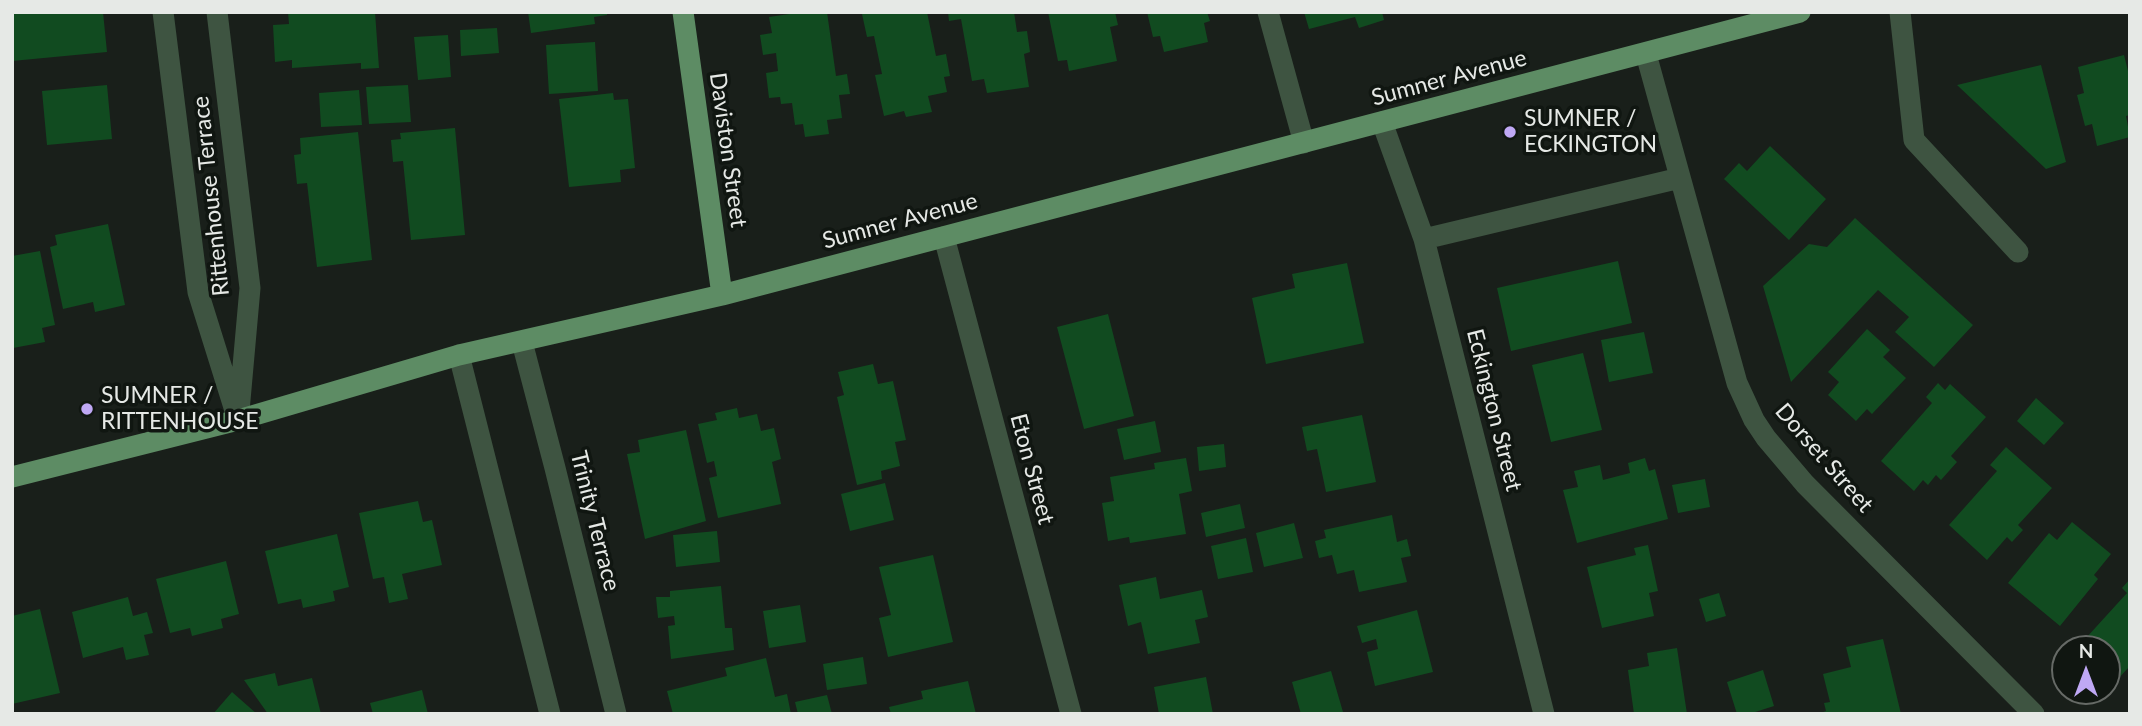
<!DOCTYPE html>
<style>
body{margin:0}
#map{position:relative;width:2142px;height:726px;overflow:hidden;background:#191f1a;font-family:Lato,sans-serif}
canvas{display:block}
.frame{position:absolute;inset:0;border:14px solid #e6e9e6;pointer-events:none}
.north{position:absolute;left:2051px;top:635px;width:70px;height:70px;box-sizing:border-box;background:#101611;border:2px solid #666a66;border-radius:50%;rotate:0deg;font-size:19px;font-weight:700;line-height:28px;text-align:center;color:#e6e9e6}
.north::after{content:'';display:block;margin:auto;width:24px;height:32px;background:#bfa8f4;clip-path:polygon(50% 0,100% 100%,50% 72%,0 100%)}
</style>
<div id="map">
<canvas width="2142" height="726"></canvas>
<div class="frame"></div>
<div class="north">N</div>
</div>
<script>
const c = document.querySelector('canvas').getContext('2d');
c.lineJoin = 'round';
function paint(path, color) {
  c.fillStyle = color;
  c.fill(path, 'evenodd');
}
function toPath(rows) {
  const path = new Path2D();
  for (const r of rows) {
    path.moveTo(r[0], r[1]);
    for (let i = 2; i < r.length; i += 2) path.lineTo(r[i], r[i + 1]);
  }
  return path;
}
function trace(path, color, width, dash) {
  c.strokeStyle = color;
  c.lineWidth = width;
  c.lineCap = dash ? 'butt' : 'round';
  c.setLineDash(dash || []);
  c.stroke(path);
}
function label(font, color, halo, rows, align = 'center') {
  c.font = font + ' Lato,sans-serif';
  c.lineWidth = 7;
  c.setLineDash([]);
  c.textBaseline = 'middle';
  c.strokeStyle = halo;
  c.fillStyle = color;
  for (const [text, x, y, turn = 0] of rows) {
    c.save();
    c.translate(x, y);
    c.rotate((+turn || 0) * Math.PI / 180);
    c.textAlign = isNaN(turn) ? turn : align;
    if (halo) c.strokeText(text, 0, 0);
    c.fillText(text, 0, 0);
    c.restore();
  }
}
const building = toPath([
 [12,12,103,12,107,52,12,61],
 [288,12,375,12,379,68,361,69,361,63,292,68,292,60,275,62,273,25,289,24],
 [528,12,607,12,607,15,594,17,595,24,531,33],
 [803,12,827,12,836,76,847,74,850,94,839,95,842,118,827,120,829,134,805,137,803,124,795,125,792,103,781,104,780,97,769,98,766,73,778,71,776,53,763,55,760,35,772,33,769,17],
 [871,12,927,12,936,56,946,54,950,76,944,77,947,92,928,96,932,112,906,117,904,111,884,116,875,75,882,74,874,36,867,37,862,14],
 [948,12,1014,12,1017,32,1027,31,1030,52,1024,54,1029,87,987,93,984,79,972,81,961,19,949,21],
 [1048,12,1115,12,1118,25,1110,27,1117,61,1069,71,1067,60,1058,61],
 [1147,12,1207,12,1210,21,1204,23,1208,42,1164,52,1160,36,1153,37],
 [1304,12,1382,12,1384,20,1359,28,1355,17,1309,29],
 [497,28,499,53,461,56,460,30],
 [448,35,451,77,418,80,414,37],
 [595,42,598,91,549,94,546,45],
 [2124,55,2130,79,2130,115,2126,116,2130,137,2097,146,2092,124,2085,126,2077,95,2084,93,2078,67],
 [2041,65,2066,162,2046,169,1957,85],
 [107,85,112,139,47,145,42,91],
 [408,85,411,122,369,124,366,87],
 [359,90,362,125,321,127,319,93],
 [613,93,614,100,628,99,635,168,620,170,621,182,569,187,559,99],
 [455,128,465,235,411,240,403,161,393,162,391,140,401,139,400,133],
 [358,132,372,260,317,267,307,183,297,184,294,155,301,154,300,138],
 [1770,146,1826,199,1789,240,1724,179,1739,163,1747,171],
 [1855,218,1973,325,1934,367,1895,332,1909,317,1878,290,1791,382,1763,286,1809,244,1827,247],
 [108,224,125,305,95,312,93,302,63,309,50,247,57,245,55,235],
 [40,251,55,325,42,328,45,342,13,348,12,256],
 [1618,261,1632,323,1511,351,1497,288],
 [1347,263,1364,343,1266,364,1252,298,1295,288,1292,274],
 [1108,314,1134,416,1084,429,1057,327],
 [1867,329,1890,350,1883,357,1906,378,1872,414,1867,409,1856,421,1828,395,1839,382,1828,372],
 [1644,332,1653,373,1609,382,1601,340],
 [1583,353,1602,430,1551,442,1532,365],
 [873,364,878,384,893,381,906,440,895,442,900,466,881,471,882,479,857,485,837,397,844,395,838,372],
 [1938,383,1945,390,1950,384,1986,417,1951,456,1957,462,1941,480,1936,475,1928,485,1923,480,1914,491,1881,461,1932,403,1926,397],
 [2036,398,2064,423,2044,445,2017,421],
 [737,408,739,418,757,414,761,431,774,428,781,459,772,462,781,504,718,518,709,478,717,476,714,461,707,463,698,424,717,420,715,413],
 [1362,415,1376,482,1326,492,1317,449,1307,451,1302,427],
 [1155,421,1161,452,1124,460,1117,429],
 [686,430,706,521,645,539,627,454,640,452,638,440],
 [1224,444,1226,467,1199,471,1197,447],
 [2006,447,2052,488,2018,525,2023,530,2012,542,2007,537,1987,560,1949,525,1997,471,1990,465],
 [1186,458,1192,491,1179,494,1186,534,1130,543,1129,537,1108,541,1102,503,1114,501,1110,477,1155,469,1154,463],
 [1645,458,1649,471,1655,469,1668,519,1577,543,1563,490,1578,487,1574,471,1600,465,1603,480,1630,473,1628,463],
 [1705,479,1710,507,1678,513,1672,485],
 [885,483,894,520,850,531,841,494],
 [418,501,423,522,432,520,442,565,402,574,408,599,389,603,384,577,373,579,359,513],
 [1240,504,1245,528,1206,537,1201,513],
 [1392,515,1397,542,1407,539,1411,556,1401,558,1407,582,1359,592,1354,570,1337,574,1332,555,1319,558,1315,541,1326,538,1324,530],
 [2072,522,2111,554,2094,575,2098,579,2060,626,2008,583,2049,533,2057,540],
 [1294,523,1303,558,1264,567,1256,533],
 [717,531,720,562,676,567,673,535],
 [337,534,349,587,333,591,335,601,303,608,301,599,278,604,265,551],
 [1246,538,1253,572,1218,579,1211,546],
 [1648,545,1658,591,1649,593,1654,616,1602,628,1587,567,1636,555,1634,548],
 [933,555,953,642,888,657,879,618,891,615,879,567],
 [226,561,239,614,221,619,223,628,192,636,190,628,170,633,156,579],
 [1156,577,1160,599,1202,590,1208,617,1195,620,1200,643,1148,654,1141,622,1128,626,1119,585],
 [2130,579,2130,666,2116,681,2107,673,2107,649,2092,649,2095,646,2086,638,2127,593,2122,588],
 [721,586,725,628,732,628,734,650,671,659,668,626,675,625,674,616,658,618,656,597,670,597,670,591],
 [1719,593,1726,616,1706,622,1699,599],
 [128,597,133,616,147,612,153,633,144,635,149,655,126,660,123,647,83,658,72,612],
 [800,605,806,642,769,648,763,611],
 [40,609,60,693,12,704,12,616],
 [1417,610,1433,672,1375,686,1367,652,1378,649,1376,639,1362,643,1357,626],
 [1883,639,1901,714,1818,714,1826,711,1824,703,1830,702,1823,674,1851,667,1846,647],
 [1677,648,1687,714,1634,714,1628,670,1649,666,1647,653],
 [863,657,867,684,827,690,823,664],
 [766,658,775,697,787,694,791,714,673,714,667,691,727,676,725,668],
 [1763,670,1774,706,1749,714,1737,714,1727,682],
 [1331,671,1343,712,1301,714,1292,682],
 [275,673,278,686,312,678,321,714,268,714,244,680],
 [1206,677,1213,714,1159,714,1154,687],
 [968,681,976,714,891,714,889,707,923,699,921,691],
 [422,690,428,714,373,714,370,703],
 [232,692,257,714,213,714],
 [827,695,832,714,798,714,795,702]
]);
const minor = toPath([
 [163,12,198,292,238,420],
 [217,12,250,288,239,411],
 [1268,12,1304,143],
 [1900,12,1914,140,2018,252],
 [1646,54,1737,383,1754,420,1766,438,1805,484,2034,714],
 [1382,122,1424,239,1544,714],
 [944,237,1071,714],
 [1424,239,1680,178],
 [522,342,555,468,616,714],
 [459,355,550,714]
]);
const major = toPath([
 [683,12,722,295],
 [12,477,238,420,459,355,722,295,1800,12]
]);
const markers = [
 [1510,132,7,"#bfa8f4"],
 [87,409,7,"#bfa8f4"]
];
const streetNames = [
 ["Sumner Avenue",1449,78,-15],
 ["Daviston Street",728,150,82],
 ["Rittenhouse Terrace",211,196,-96],
 ["Sumner Avenue",900,221,-15],
 ["Eckington Street",1494,410,76],
 ["Dorset Street",1824,458,49],
 ["Eton Street",1032,469,75],
 ["Trinity Terrace",595,521,76]
];
const poiNames = [
 ["SUMNER /",1524,119],
 ["ECKINGTON",1524,145],
 ["SUMNER /",101,396],
 ["RITTENHOUSE",101,422]
];
paint(building, '#114b20');
trace(minor, '#3e5441', 21);
trace(major, '#5d8c64', 21);
for (const [x, y, r, color] of markers) {
  const dot = new Path2D();
  dot.arc(x, y, r, 0, 2 * Math.PI);
  c.fillStyle = color;
  c.fill(dot);
  trace(dot, '#101611', 2.5);
}
label('23px', '#e6e9e6', '#101611', streetNames);
label('23px', '#e6e9e6', '#101611', poiNames, 'left');
</script>
